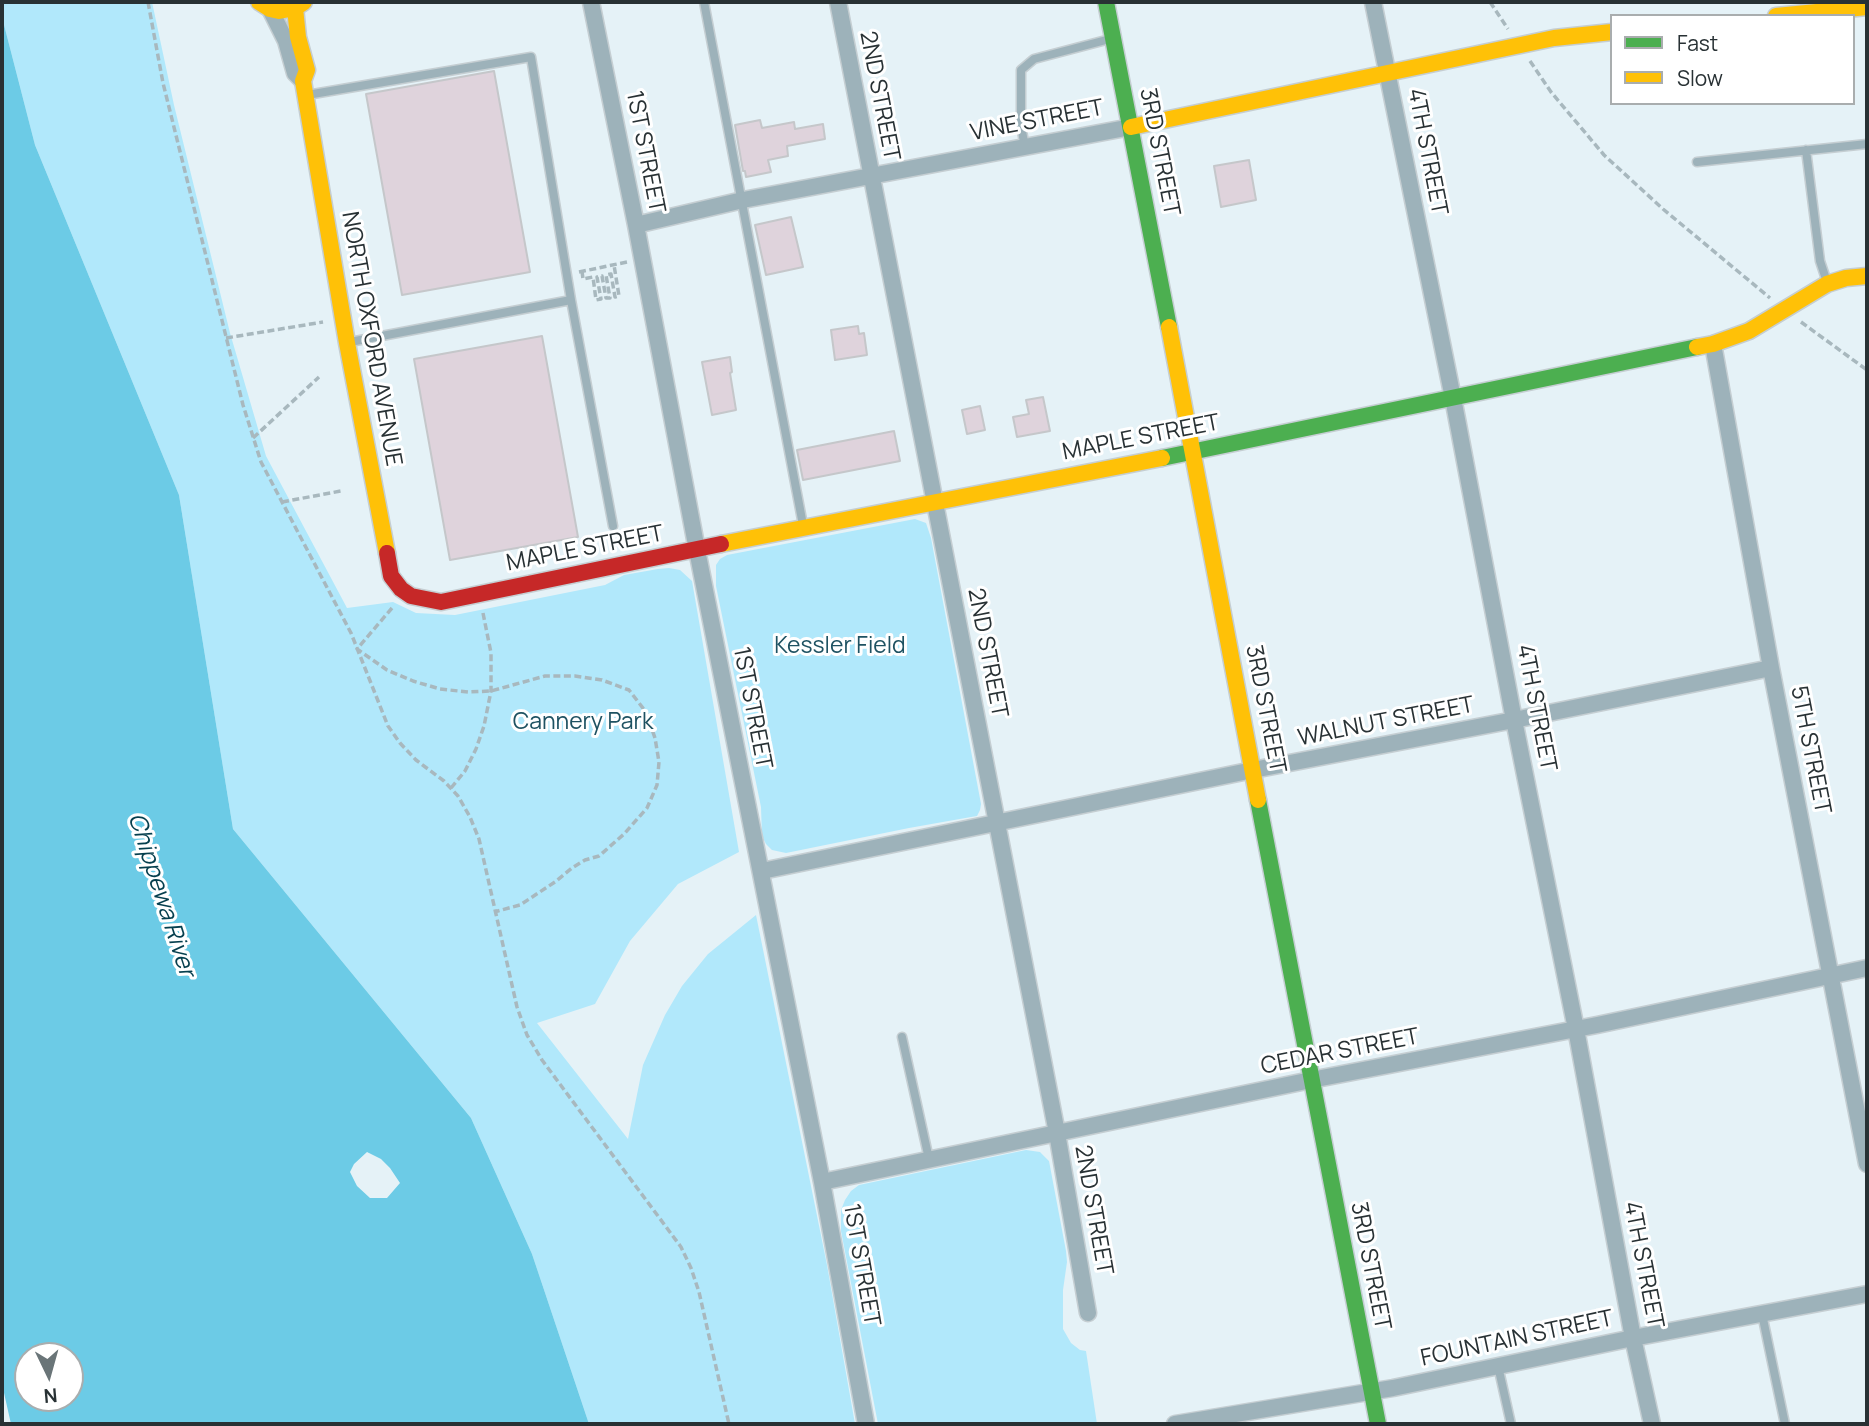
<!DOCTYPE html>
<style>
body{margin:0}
#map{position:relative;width:1869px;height:1426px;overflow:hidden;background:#e5f2f7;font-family:Manrope,sans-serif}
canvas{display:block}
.frame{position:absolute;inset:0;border:4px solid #283134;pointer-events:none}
.legend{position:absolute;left:1610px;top:14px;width:245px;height:91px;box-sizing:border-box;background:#fff;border:2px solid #a9adae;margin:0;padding:9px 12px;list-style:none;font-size:21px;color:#283134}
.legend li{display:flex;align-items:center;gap:14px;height:35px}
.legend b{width:35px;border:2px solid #a9adae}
.north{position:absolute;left:14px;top:1342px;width:70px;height:70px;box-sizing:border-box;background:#fff;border:2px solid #a9adae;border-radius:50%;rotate:175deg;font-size:19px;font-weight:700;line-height:28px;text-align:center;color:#283134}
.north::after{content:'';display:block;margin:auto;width:24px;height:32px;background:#6a7578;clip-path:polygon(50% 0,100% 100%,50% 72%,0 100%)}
</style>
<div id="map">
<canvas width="1869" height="1426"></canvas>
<div class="frame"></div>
<ul class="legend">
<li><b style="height:9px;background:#4caf50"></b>Fast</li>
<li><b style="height:9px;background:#ffc107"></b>Slow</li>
</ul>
<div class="north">N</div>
</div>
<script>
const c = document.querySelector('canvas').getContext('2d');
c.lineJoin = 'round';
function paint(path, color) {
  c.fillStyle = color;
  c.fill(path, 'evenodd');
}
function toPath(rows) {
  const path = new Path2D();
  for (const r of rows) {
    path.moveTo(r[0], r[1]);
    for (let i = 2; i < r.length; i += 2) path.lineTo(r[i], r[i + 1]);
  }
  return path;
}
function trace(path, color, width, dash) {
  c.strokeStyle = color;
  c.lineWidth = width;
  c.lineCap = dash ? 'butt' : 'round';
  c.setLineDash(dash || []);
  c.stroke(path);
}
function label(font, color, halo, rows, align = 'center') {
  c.font = font + ' Manrope,sans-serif';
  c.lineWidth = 6;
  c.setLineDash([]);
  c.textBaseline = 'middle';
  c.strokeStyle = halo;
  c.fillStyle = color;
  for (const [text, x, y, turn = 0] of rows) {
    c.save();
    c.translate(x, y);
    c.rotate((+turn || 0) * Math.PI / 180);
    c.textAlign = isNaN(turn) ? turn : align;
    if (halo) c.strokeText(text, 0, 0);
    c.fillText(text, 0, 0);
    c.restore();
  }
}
const green = toPath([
 [2,2,152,2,174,105,230,333,266,456,347,608,393,602,416,613,455,615,605,585,624,575,658,569,669,568,680,570,692,581,739,852,678,884,630,941,595,1004,537,1023,628,1139,643,1065,665,1015,682,986,708,954,756,915,827,1265,855,1424,589,1424,532,1254,471,1118,233,829,179,495,35,145,2,17],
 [915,519,926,523,931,538,981,804,980,810,977,816,971,817,909,828,786,853,772,850,766,844,762,836,761,807,716,586,716,565,720,559,727,555],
 [1026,1150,1040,1152,1049,1161,1066,1251,1067,1262,1063,1290,1063,1329,1071,1343,1080,1350,1086,1351,1097,1424,878,1424,841,1231,841,1210,845,1200,851,1191,859,1185]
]);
const water = toPath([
 [2,17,35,145,179,495,233,829,471,1118,532,1254,589,1424,11,1424,2,1384],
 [367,1152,381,1159,390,1168,400,1183,387,1198,370,1198,357,1186,350,1172,354,1164],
 [28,1356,70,1356,70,1398,28,1398]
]);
const building = toPath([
 [494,71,530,272,402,295,366,94,494,71],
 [760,120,762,128,794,122,795,129,823,124,825,139,787,146,788,156,768,160,771,172,746,177,745,171,743,171,735,125,760,120],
 [1249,160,1256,200,1221,207,1214,166,1249,160],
 [791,217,803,267,766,275,755,225,791,217],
 [858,326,859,334,864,333,867,355,835,360,831,330,858,326],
 [542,336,578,537,450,560,414,359,542,336],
 [730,357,732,372,730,373,736,410,712,415,702,362,730,357],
 [1043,397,1050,431,1017,437,1013,417,1029,414,1026,400,1043,397],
 [980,406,985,430,967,434,962,410,980,406],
 [894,431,900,461,803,480,797,450,894,431]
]);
const path = toPath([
 [148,2,163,83,243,405,261,462,351,633,388,726,400,743,416,760,444,781,458,796,470,817,479,839,517,1007,527,1035,542,1060,681,1247,691,1268,699,1292,729,1424],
 [1490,2,1508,29],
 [1530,61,1551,92,1604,155,1663,209,1770,298],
 [582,271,583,279,593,277,596,300,601,299,597,277,602,276,606,298,610,298,606,275,611,274,615,297,619,296,614,265],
 [579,272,627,262],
 [1801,322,1867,370],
 [226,338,323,322],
 [253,438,319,377],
 [282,502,341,491],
 [392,608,357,649,387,670,413,681,440,689,468,692,491,691,545,676,575,676,602,680,629,690,646,712,655,738,659,762,657,785,647,808,624,834,599,856,585,860,572,868,555,882,520,905,494,912],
 [451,788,465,771,476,749,484,726,491,691,491,653,483,613]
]);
const lane = toPath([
 [704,2,803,525],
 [307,95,531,57,571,300],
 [1025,147,1021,126,1021,70,1034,59,1110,39],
 [1806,150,1820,261,1827,282],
 [1697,162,1867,144],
 [350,342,571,300,613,526],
 [902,1037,929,1159],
 [1762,1314,1785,1424],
 [1498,1366,1511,1424]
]);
const street = toPath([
 [591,2,636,225,697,550,822,1182,866,1424],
 [838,2,1057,1133,1088,1313],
 [1373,2,1453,398,1514,720,1576,1029,1633,1338,1652,1424],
 [270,9,286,41,295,73,303,81],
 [636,225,743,200,1131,127],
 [1713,344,1771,668,1867,1164],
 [762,871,1253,770,1514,720,1771,668],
 [822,1182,1311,1080,1597,1025,1867,968],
 [1175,1424,1393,1388,1633,1338,1867,1294]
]);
const fast = toPath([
 [1106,2,1169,327],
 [1162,458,1697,347],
 [1258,800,1378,1424]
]);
const slow = toPath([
 [259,2,270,9,279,11,295,8,304,2],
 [295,8,298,37,307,70,303,81,347,343,387,553],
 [1776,16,1867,7],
 [1131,127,1554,38,1612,32],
 [1169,327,1258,800],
 [1697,347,1713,344,1749,331,1827,284,1846,278,1867,276],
 [721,544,1162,458]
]);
const jam = toPath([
 [387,553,391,576,401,589,411,596,441,602,721,544]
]);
const streetNames = [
 ["2ND STREET",879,96,79],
 ["VINE STREET",1037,121,-11],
 ["1ST STREET",645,152,79],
 ["3RD STREET",1159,152,79],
 ["4TH STREET",1427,152,79],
 ["NORTH OXFORD AVENUE",371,339,80],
 ["MAPLE STREET",1141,438,-11],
 ["MAPLE STREET",585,549,-11],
 ["2ND STREET",987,653,79],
 ["1ST STREET",752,708,79],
 ["4TH STREET",1536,708,79],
 ["3RD STREET",1265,709,79],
 ["WALNUT STREET",1386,722,-11],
 ["5TH STREET",1810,750,79],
 ["CEDAR STREET",1340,1052,-11],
 ["2ND STREET",1093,1210,80],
 ["1ST STREET",861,1265,80],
 ["4TH STREET",1643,1265,79],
 ["3RD STREET",1370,1266,79],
 ["FOUNTAIN STREET",1517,1339,-12]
];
const parkNames = [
 ["Kessler Field",840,647],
 ["Cannery Park",583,723]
];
const waterNames = [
 ["Chippewa River",161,895,72]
];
paint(green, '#b1e8fb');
paint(water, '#6ccbe6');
paint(building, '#dfd3dc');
trace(building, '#c5c7ca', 2);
trace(lane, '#c5ced2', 11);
trace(street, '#c5ced2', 19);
trace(fast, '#c5ced2', 19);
trace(slow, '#c5ced2', 19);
trace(jam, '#c5ced2', 19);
trace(path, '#a8b8be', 3.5, [7, 3.5]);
trace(lane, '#9db2ba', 8);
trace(street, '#9db2ba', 16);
trace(fast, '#4caf50', 16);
trace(slow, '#ffc107', 16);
trace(jam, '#c62828', 16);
label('23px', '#283134', '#fff', streetNames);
label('23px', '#1e5262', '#fff', parkNames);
label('italic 24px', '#053f4e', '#fff', waterNames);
</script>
